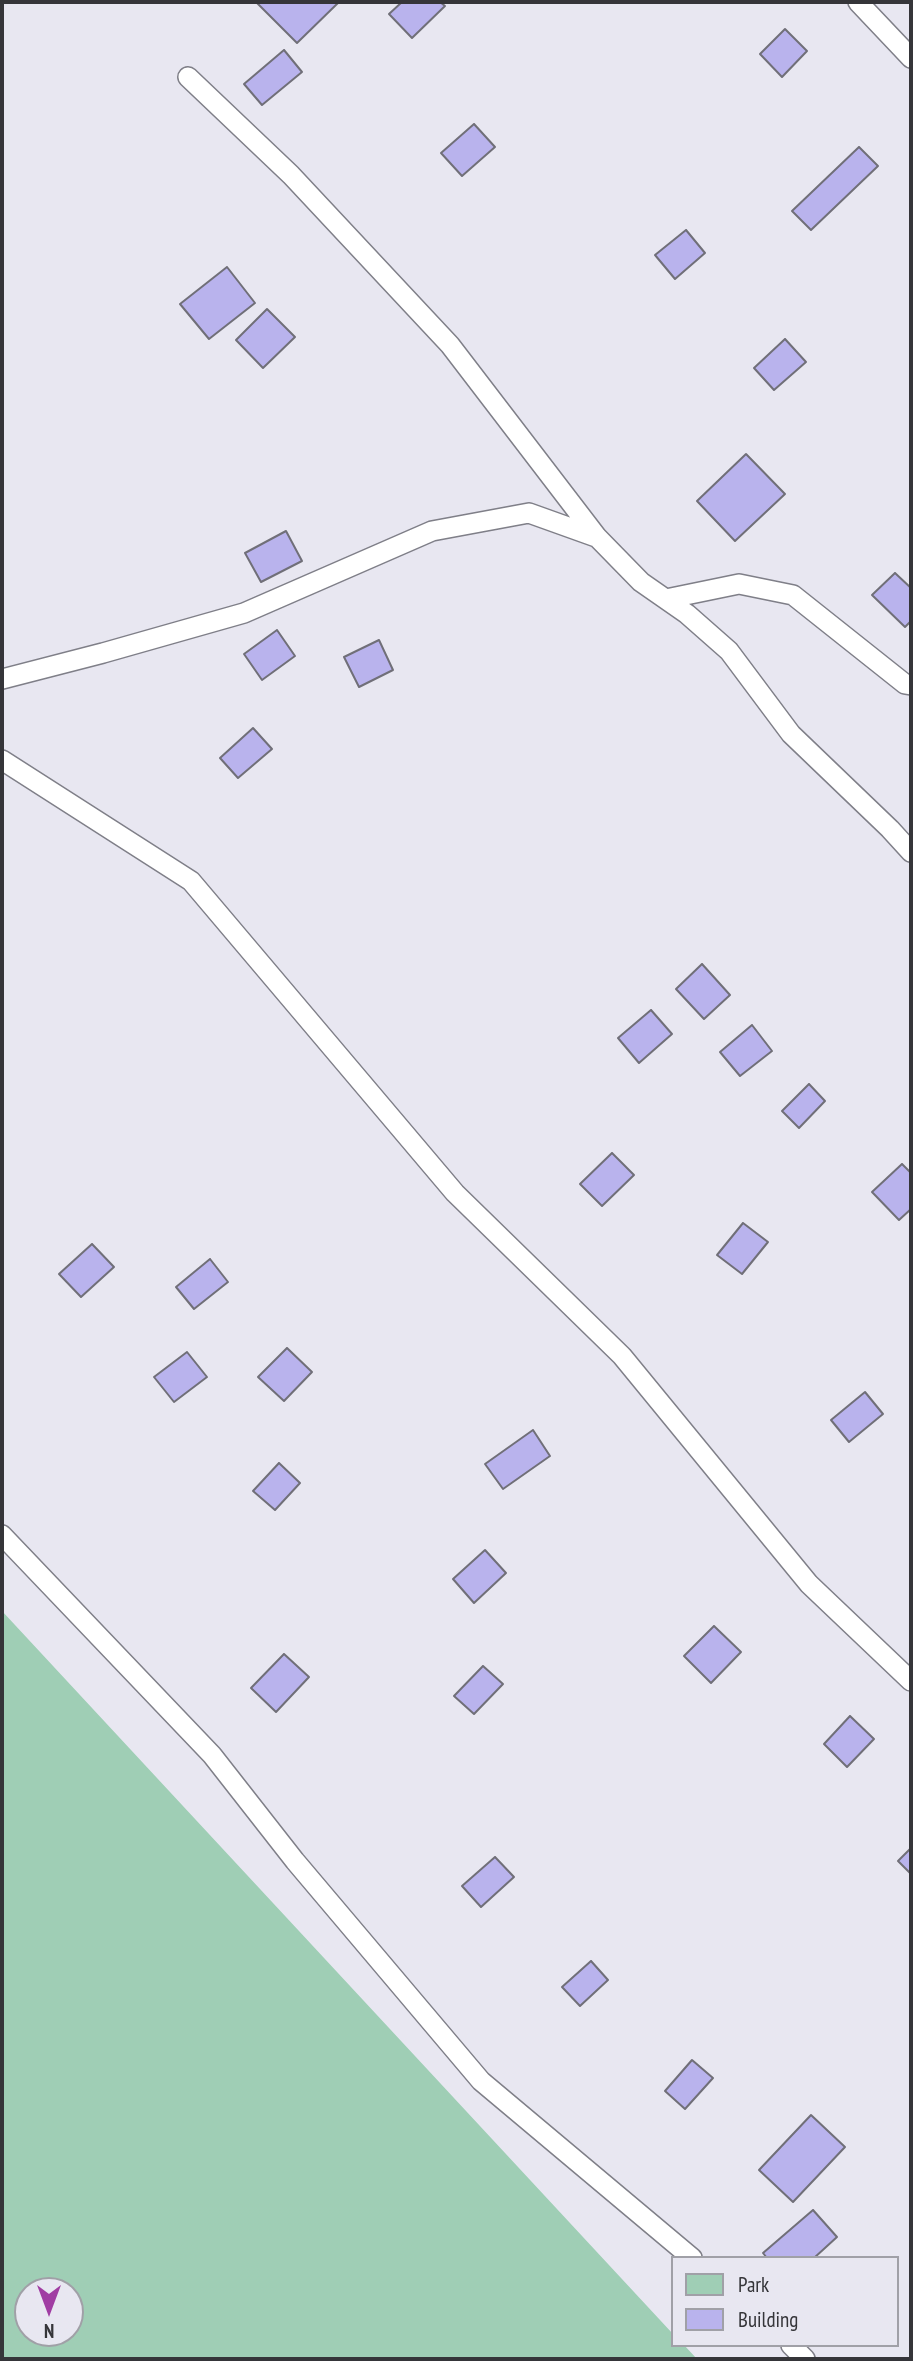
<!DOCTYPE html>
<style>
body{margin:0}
#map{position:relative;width:913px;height:2361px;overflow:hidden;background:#e8e7f1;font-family:"PT Sans Narrow",sans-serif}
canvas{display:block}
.frame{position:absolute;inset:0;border:4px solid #353539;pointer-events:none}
.legend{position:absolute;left:671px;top:2256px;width:228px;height:91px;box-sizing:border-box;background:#e8e7f1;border:2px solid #a0a0a7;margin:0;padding:9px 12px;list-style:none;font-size:21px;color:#353539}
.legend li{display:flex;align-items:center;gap:14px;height:35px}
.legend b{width:35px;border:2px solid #a0a0a7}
.north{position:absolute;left:14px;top:2277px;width:70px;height:70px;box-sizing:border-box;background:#e8e7f1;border:2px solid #a0a0a7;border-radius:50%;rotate:180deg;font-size:19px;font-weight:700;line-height:28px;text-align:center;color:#353539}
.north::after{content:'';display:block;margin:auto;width:24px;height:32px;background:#a03da3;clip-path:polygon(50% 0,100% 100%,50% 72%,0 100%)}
</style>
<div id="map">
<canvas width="913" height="2361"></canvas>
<div class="frame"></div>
<ul class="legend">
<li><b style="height:19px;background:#9fceb5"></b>Park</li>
<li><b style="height:19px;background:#b9b3ed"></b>Building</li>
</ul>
<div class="north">N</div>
</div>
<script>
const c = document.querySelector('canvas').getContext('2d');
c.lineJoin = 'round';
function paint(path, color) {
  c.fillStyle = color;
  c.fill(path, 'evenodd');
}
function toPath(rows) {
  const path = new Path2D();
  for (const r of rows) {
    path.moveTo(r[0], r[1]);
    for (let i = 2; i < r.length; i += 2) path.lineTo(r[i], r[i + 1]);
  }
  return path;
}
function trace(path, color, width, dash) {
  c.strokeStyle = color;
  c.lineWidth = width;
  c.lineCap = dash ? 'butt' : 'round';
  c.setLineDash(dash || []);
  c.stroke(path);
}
const green = toPath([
 [2,1611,673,2334,673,2345,684,2345,697,2359,2,2359],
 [28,2291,70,2291,70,2333,28,2333]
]);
const building = toPath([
 [256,2,339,2,297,43,256,2],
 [402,2,440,2,445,6,412,38,389,14,402,2],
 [785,29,807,51,782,77,760,54,785,29],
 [284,50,302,72,262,105,244,84,284,50],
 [474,124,495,147,462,176,441,153,474,124],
 [859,147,878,166,811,230,792,211,859,147],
 [686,230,705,253,675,279,655,255,686,230],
 [227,267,255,303,209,339,180,304,227,267],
 [267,309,295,337,263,368,236,340,267,309],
 [785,339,806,362,774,390,754,368,785,339],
 [746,454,785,494,735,541,697,501,746,454],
 [286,531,302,561,261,582,245,553,286,531],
 [895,573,911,588,911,621,905,627,872,595,895,573],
 [277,630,295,656,262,680,244,654,277,630],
 [379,640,393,670,359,687,344,657,379,640],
 [253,728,272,749,238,778,220,758,253,728],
 [702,964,730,995,704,1019,676,989,702,964],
 [651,1010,672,1034,639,1063,618,1038,651,1010],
 [752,1025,772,1051,740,1076,720,1052,752,1025],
 [809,1084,825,1101,799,1128,782,1111,809,1084],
 [612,1153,634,1175,602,1206,580,1184,612,1153],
 [902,1164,911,1173,911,1209,899,1220,872,1192,902,1164],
 [743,1223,768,1242,742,1274,717,1255,743,1223],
 [92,1244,114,1267,81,1297,59,1274,92,1244],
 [210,1259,228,1282,194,1309,176,1287,210,1259],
 [287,1348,312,1372,284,1401,258,1377,287,1348],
 [187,1352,207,1377,174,1402,154,1377,187,1352],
 [865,1392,883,1414,849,1442,831,1420,865,1392],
 [533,1430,550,1456,503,1489,485,1464,533,1430],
 [279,1463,300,1483,275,1510,253,1491,279,1463],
 [485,1550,506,1573,474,1603,453,1579,485,1550],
 [714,1626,741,1652,711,1683,684,1656,714,1626],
 [284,1654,309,1677,276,1712,251,1688,284,1654],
 [483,1666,503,1684,474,1714,454,1696,483,1666],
 [850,1716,874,1739,847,1767,824,1744,850,1716],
 [911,1848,911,1874,898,1861,911,1848],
 [495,1857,514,1877,481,1907,462,1886,495,1857],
 [591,1961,608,1980,580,2006,562,1987,591,1961],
 [692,2060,713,2078,685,2109,665,2091,692,2060],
 [811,2115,845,2147,793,2202,759,2170,811,2115],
 [813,2210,837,2237,814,2258,767,2258,763,2253,813,2210]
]);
const lane = toPath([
 [858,2,911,58],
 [188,77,291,175,450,345,597,537,641,582,687,614,729,651,791,734,890,829,911,852],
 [666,599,739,584,793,595,905,684,911,685],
 [2,679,103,653,244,613,432,531,529,513,596,537],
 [2,760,191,881,455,1193,622,1356,809,1584,911,1681],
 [2,1535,212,1755,295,1861,481,2081,692,2258],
 [791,2345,805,2359]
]);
paint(green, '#9fceb5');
paint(building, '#b9b3ed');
trace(building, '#706f78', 2);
trace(lane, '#7f7f88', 22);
trace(lane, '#fff', 19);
</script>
